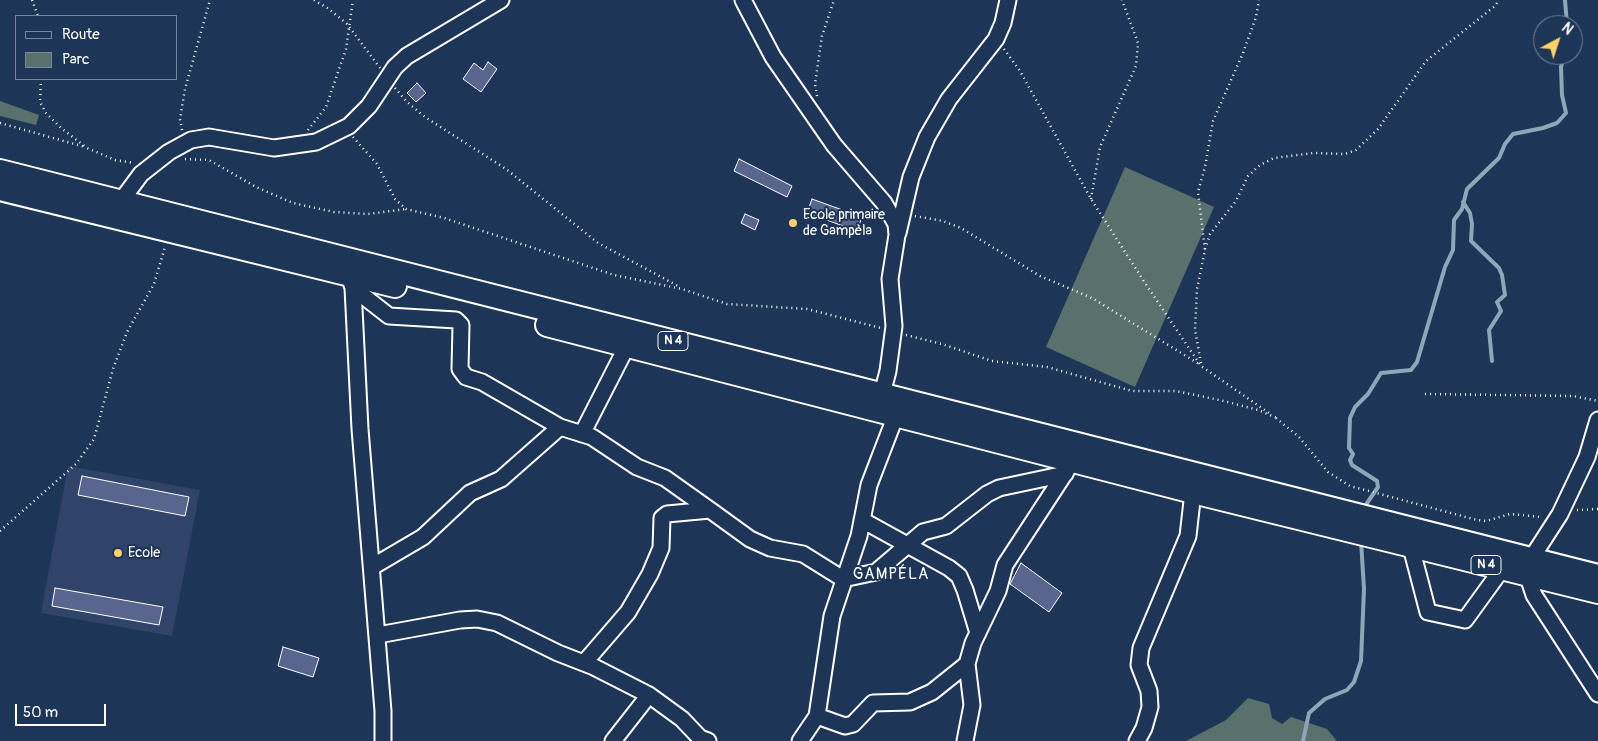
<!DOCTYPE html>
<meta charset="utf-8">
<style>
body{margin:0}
#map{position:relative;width:1598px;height:741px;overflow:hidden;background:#1d3557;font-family:Pangolin,sans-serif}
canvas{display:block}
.legend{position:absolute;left:15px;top:15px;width:162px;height:65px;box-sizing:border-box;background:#1d3557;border:1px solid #77869a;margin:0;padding:6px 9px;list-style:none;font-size:15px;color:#fff}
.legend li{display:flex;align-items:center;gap:10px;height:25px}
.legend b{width:25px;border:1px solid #77869a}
.north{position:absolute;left:1533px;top:15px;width:50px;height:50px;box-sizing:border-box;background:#1d3557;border:1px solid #77869a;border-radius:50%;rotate:40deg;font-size:14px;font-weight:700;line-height:20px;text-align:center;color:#fff}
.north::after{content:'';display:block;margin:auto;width:18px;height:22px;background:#ffd166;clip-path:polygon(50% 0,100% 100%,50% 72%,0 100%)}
.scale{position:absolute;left:15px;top:704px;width:91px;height:22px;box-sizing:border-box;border:2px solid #fff;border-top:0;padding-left:6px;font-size:15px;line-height:18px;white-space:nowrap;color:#fff;-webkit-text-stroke:4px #1d3557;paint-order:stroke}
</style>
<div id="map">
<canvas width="1598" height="741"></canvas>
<ul class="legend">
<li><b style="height:6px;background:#1d3557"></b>Route</li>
<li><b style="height:14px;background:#58716d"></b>Parc</li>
</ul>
<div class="north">N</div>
<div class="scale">50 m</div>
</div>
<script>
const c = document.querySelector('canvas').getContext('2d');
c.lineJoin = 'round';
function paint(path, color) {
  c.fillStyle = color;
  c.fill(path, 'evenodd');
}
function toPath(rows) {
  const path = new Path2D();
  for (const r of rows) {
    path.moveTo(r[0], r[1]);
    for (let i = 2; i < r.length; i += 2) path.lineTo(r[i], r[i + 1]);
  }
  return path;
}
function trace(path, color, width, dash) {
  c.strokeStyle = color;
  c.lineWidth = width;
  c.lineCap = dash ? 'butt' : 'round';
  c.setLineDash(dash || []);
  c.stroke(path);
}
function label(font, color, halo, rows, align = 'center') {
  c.font = font + ' Pangolin,sans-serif';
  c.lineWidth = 4;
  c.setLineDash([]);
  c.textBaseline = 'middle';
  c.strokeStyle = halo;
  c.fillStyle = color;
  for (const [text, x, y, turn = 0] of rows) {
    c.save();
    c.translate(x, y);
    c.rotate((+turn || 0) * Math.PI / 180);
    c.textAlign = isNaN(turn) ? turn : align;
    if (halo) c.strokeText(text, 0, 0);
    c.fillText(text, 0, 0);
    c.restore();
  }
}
const built = toPath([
 [68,466,200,490,172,636,41,613]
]);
const green = toPath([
 [0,101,39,115,36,125,0,116],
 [1125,167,1214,207,1135,387,1046,347],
 [1248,698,1269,704,1272,718,1282,724,1291,717,1327,729,1337,741,1186,741,1226,720]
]);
const stream = toPath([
 [1565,0,1567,25],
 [1463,202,1470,213,1472,224,1471,241,1499,268,1502,275,1505,295,1497,302,1501,311,1489,330,1492,361],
 [1363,509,1378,487,1377,481,1352,465,1350,460,1353,454,1349,448,1350,418,1355,407,1368,394,1381,373,1411,370,1417,362,1445,267,1453,250,1454,220,1462,209,1467,189,1499,158,1505,144,1513,134,1543,128,1557,123,1566,113,1562,95,1561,67,1564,55],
 [1303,741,1309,713,1325,699,1347,690,1354,682,1361,661,1364,589,1361,541]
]);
const building = toPath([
 [488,62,497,69,481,92,463,79,474,63,483,70,488,62],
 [417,83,426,93,416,102,407,93,417,83],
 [739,159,792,186,787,197,734,171,739,159],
 [812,199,862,217,857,231,807,213,812,199],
 [745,214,759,220,755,230,741,223,745,214],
 [82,476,189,497,185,516,78,495,82,476],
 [1021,563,1062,593,1049,612,1010,584,1021,563],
 [55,588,163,607,159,625,52,606,55,588],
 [283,647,319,658,313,677,278,666,283,647]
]);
const path = toPath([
 [32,0,38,16],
 [314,0,329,9,347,24,380,68],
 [1004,49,1020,71,1091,199,1145,283,1201,366,1272,415],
 [41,79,40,102,46,113,61,128,87,148,115,160,134,163],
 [395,88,407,102,425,117,506,169,598,243,678,286],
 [817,96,815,84,822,36,834,0],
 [0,123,85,147],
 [182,130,180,119,185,89,210,0],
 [308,130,326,107,346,49,353,0],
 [353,137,377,164,395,199,406,209,444,218,614,275,682,289,727,304,807,309,881,328],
 [185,159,209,160,256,187,293,203,334,212,368,214,406,209],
 [1091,199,1100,147,1136,66,1138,43,1122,0],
 [915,216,943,221,961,228,1040,276,1092,298,1199,364],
 [1205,249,1210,234,1236,201,1248,176,1260,165,1274,158,1314,153,1345,154,1356,150,1378,129,1426,61,1495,6,1499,0],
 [906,335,942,344,992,361,1047,367,1132,391,1176,391,1224,401,1258,410,1277,418],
 [1201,363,1195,330,1197,289,1205,250,1198,192,1205,167,1213,121,1243,53,1256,17,1259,0],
 [1425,394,1573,396,1598,401],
 [1276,418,1299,437,1328,472,1350,486,1477,520,1486,521,1510,514,1542,517],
 [1577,510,1598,509],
 [0,531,76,464,94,439,113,369,127,332,154,284,165,247]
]);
const minor = toPath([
 [743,0,773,57,834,145,884,203,896,224,897,235,890,279,894,326,888,371,882,394],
 [121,201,141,174,169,152,191,140,209,137,274,148,316,142,349,126,369,106,395,67,407,56,501,0],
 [898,233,911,177,927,137,949,99,996,39,1003,23,1008,0],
 [349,276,353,288,360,429,383,711,383,741],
 [353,288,389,316,456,320,461,325,460,369,466,377,482,382,560,427,592,437,637,467,665,478,710,510],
 [1598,420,1587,457,1560,514,1531,559,1527,574,1534,595,1598,694],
 [582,434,627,346],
 [862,520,949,568,959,576,965,590,978,633],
 [1411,547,1428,612,1465,620,1502,569,1505,561],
 [372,567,423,537,470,493,501,479,560,427],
 [378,635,460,620,477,619,497,623,558,653,594,667,649,695,682,719,700,738,708,741],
 [584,663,628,612,650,574,661,548,662,518,667,514,710,510,750,539,770,548,803,554,843,579,876,572,923,532,946,526,987,494,999,488,1065,474],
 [817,716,845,726,853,724,873,703,910,702,932,692,967,664],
 [613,741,649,695],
 [800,741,817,716,832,616,859,536,869,485,896,415],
 [965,741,972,705,967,664,973,643,998,591,1005,565,1067,470],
 [1137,741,1144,728,1150,707,1149,691,1139,665,1141,648,1188,536,1193,492]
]);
const highway = toPath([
 [0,171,1598,576],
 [0,189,395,286],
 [547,325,1193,492,1598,592]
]);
const markers = [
 [793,223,5,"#ffd166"],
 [118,553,5,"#ffd166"]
];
const shields = [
 [673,341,30],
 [1486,565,30]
];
const shieldNames = [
 ["N 4",673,341],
 ["N 4",1486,565]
];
const poiNames = [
 ["Ecole primaire",803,215],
 ["de Gampèla",803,231],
 ["Ecole",128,553]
];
const quarterNames = [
 ["GAMPÉLA",891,575]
];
paint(built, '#2f4468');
paint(green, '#58716d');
trace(stream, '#8ea7b8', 4);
paint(building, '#58668e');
trace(building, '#fff', 1);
trace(minor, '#fff', 19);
trace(highway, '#fff', 26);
trace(path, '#fff', 2.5, [1, 4]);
trace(minor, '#1d3557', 15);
trace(highway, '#1d3557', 22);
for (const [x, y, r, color] of markers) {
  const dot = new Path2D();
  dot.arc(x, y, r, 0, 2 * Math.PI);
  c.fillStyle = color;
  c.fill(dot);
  trace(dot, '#1d3557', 2);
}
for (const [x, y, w] of shields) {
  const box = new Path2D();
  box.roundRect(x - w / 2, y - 9.5, w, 19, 4);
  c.fillStyle = '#1d3557';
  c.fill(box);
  trace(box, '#fff', 1);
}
label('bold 12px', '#fff', null, shieldNames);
label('14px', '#fff', '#1d3557', poiNames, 'left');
c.letterSpacing = '1px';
label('16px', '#fff', '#1d3557', quarterNames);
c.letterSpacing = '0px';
</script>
